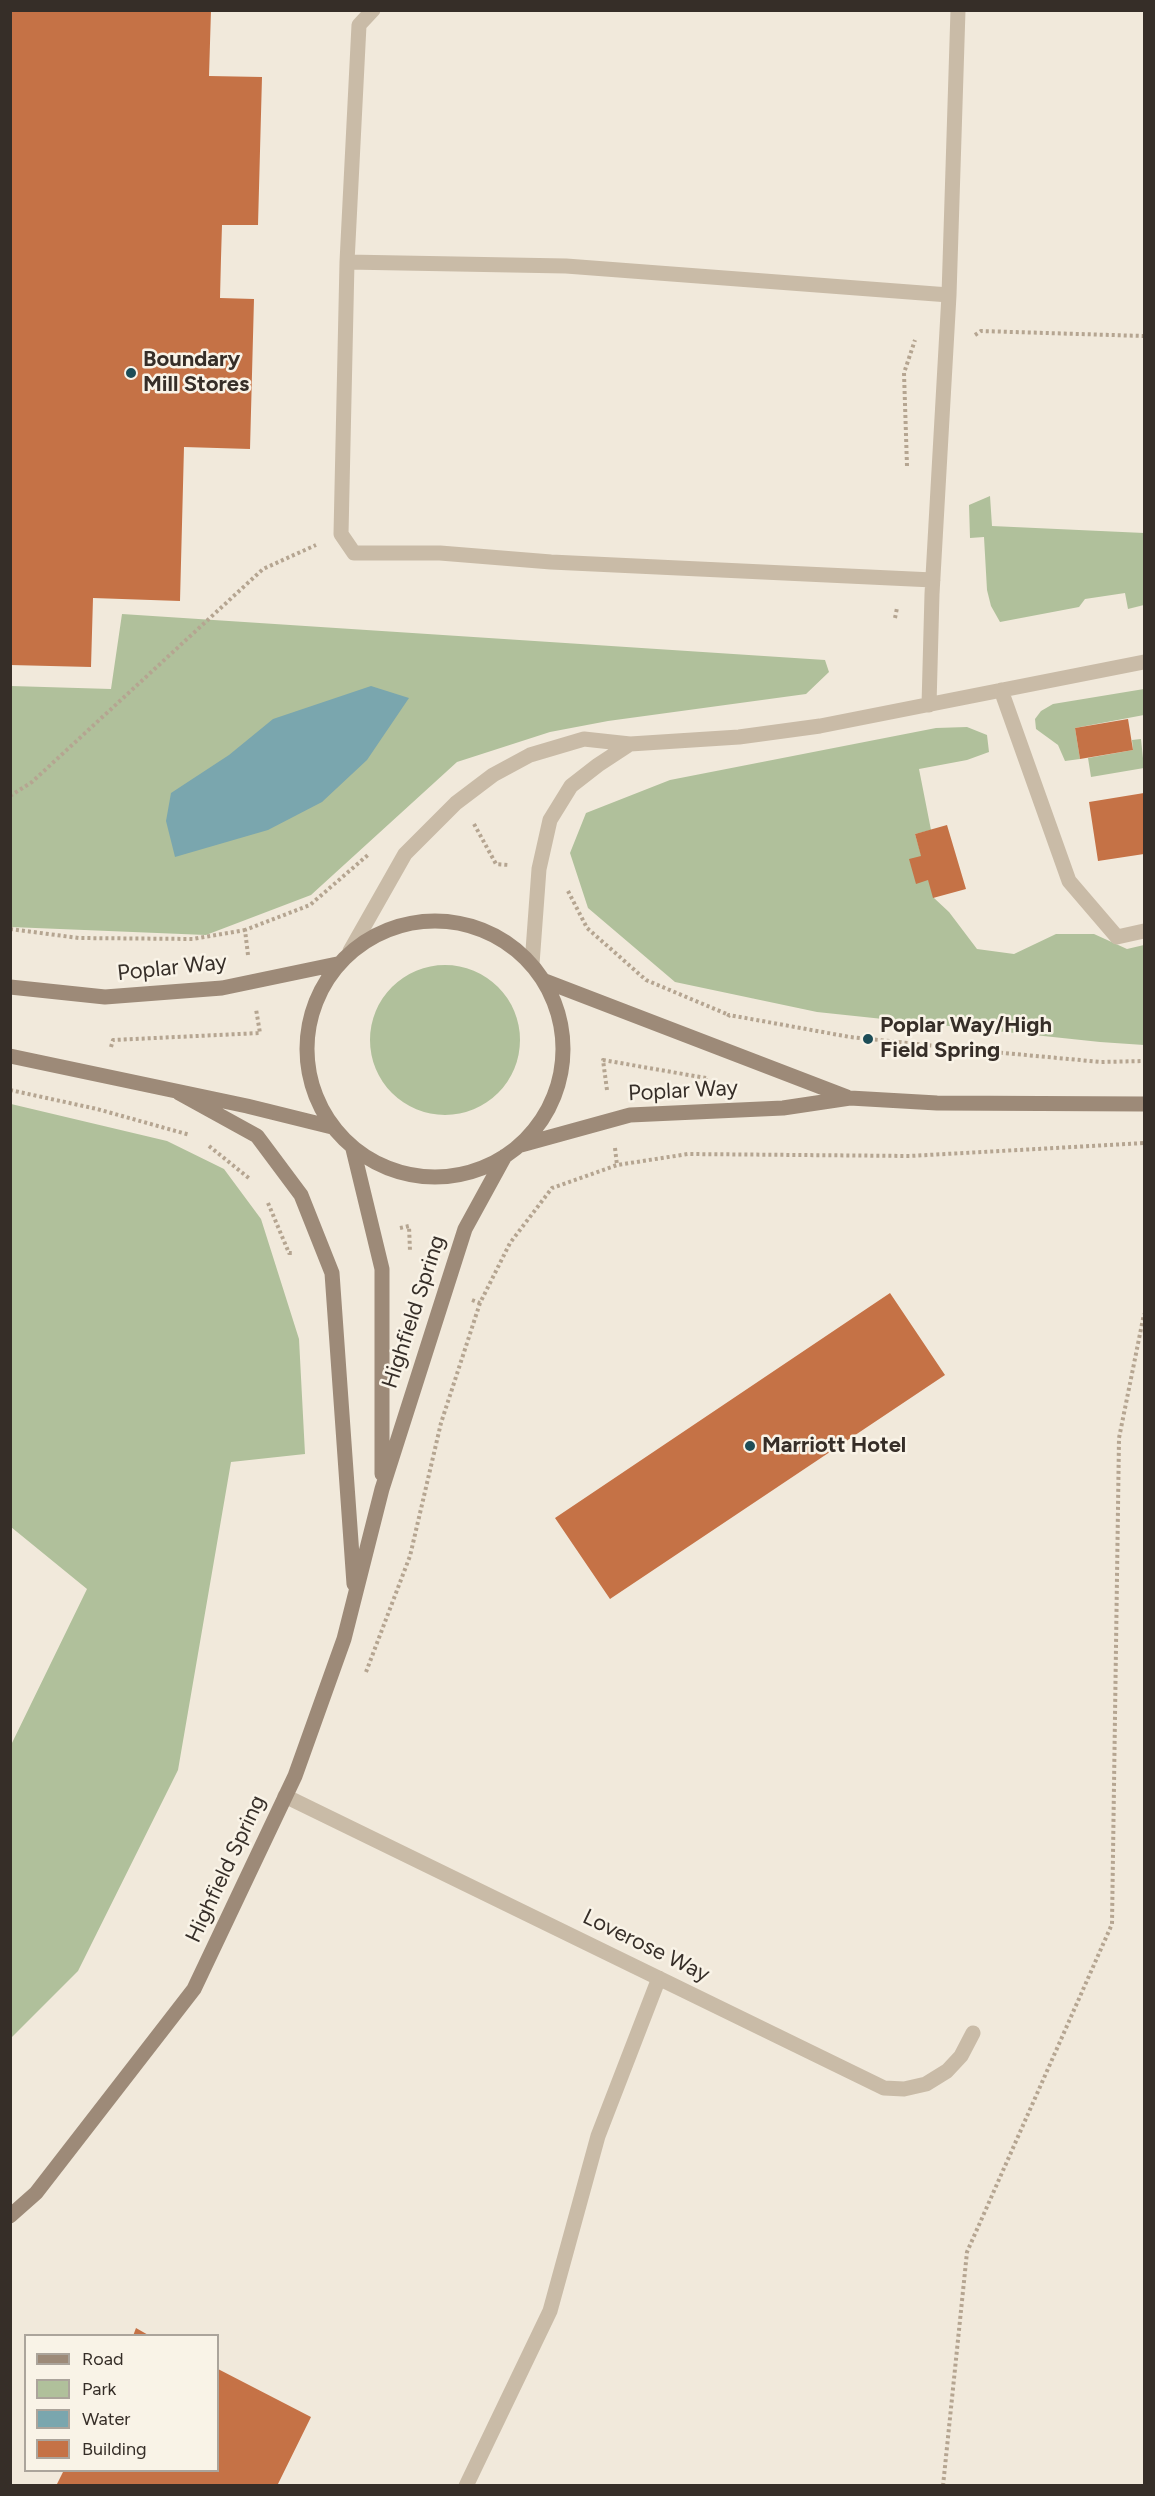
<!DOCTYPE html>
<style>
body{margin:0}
#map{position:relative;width:1155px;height:2496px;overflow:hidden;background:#f1e9db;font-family:Figtree,sans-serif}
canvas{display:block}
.frame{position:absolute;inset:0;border:12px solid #362e28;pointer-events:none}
.legend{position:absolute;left:24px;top:2334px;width:195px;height:138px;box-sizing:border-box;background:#f9f3e7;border:2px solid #aba49b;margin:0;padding:8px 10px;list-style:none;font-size:18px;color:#362e28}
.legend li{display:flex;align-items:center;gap:12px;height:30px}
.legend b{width:30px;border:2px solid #aba49b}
</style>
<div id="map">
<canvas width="1155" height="2496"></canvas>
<div class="frame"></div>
<ul class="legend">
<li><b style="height:8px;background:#9d8a78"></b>Road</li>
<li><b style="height:16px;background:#b0c09b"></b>Park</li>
<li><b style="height:16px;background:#7aa6ae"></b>Water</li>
<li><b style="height:16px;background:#c57246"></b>Building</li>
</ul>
</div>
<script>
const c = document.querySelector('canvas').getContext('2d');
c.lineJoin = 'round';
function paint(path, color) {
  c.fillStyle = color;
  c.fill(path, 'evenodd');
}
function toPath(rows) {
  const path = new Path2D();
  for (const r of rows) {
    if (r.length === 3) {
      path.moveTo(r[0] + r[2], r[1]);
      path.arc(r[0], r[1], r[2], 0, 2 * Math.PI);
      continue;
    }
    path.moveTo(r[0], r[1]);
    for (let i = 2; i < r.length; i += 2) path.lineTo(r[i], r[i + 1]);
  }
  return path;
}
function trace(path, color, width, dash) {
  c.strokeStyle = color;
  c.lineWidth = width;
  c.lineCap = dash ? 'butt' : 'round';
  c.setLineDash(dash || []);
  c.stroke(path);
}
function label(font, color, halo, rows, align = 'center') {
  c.font = font + ' Figtree,sans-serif';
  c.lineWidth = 5;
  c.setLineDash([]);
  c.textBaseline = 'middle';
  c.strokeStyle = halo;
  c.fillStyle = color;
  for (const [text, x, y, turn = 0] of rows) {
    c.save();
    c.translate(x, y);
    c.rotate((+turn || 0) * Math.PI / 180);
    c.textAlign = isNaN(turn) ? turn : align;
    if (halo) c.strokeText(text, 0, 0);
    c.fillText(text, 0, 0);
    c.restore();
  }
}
const green = toPath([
 [990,496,992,526,1144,533,1144,605,1128,609,1125,593,1085,599,1079,607,1000,622,991,606,987,590,984,537,970,538,969,505],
 [122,614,825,660,829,672,806,694,608,721,550,732,457,762,311,895,206,935,11,927,11,686,111,689],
 [1144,689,1144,715,1075,728,1080,759,1065,761,1058,745,1036,729,1035,719,1041,711,1053,704],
 [967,727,987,735,989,752,967,760,919,769,931,830,915,834,934,898,949,912,977,949,1014,954,1056,934,1094,934,1127,949,1144,945,1144,1045,1100,1042,817,1012,675,982,588,908,570,853,586,813,670,780,936,728],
 [1141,739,1144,768,1091,777,1088,758,1133,750,1132,740],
 [445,1040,75],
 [11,1104,167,1141,224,1169,261,1219,299,1339,305,1454,231,1462,178,1770,78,1971,11,2038,11,1745,87,1589,11,1527]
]);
const water = toPath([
 [371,686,409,698,367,760,322,802,268,830,175,857,166,821,171,793,229,755,273,719]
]);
const building = toPath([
 [10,10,211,10,209,76,262,77,258,225,222,225,221,258,220,298,254,299,250,449,184,447,180,601,93,598,91,667,10,665],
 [1128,719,1133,750,1080,759,1075,728],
 [1144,793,1144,854,1098,861,1089,802],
 [947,825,966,889,933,898,928,880,916,884,909,859,921,856,915,834],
 [890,1293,945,1375,610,1599,555,1518],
 [136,2328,150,2336,133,2336],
 [218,2369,311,2417,277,2486,56,2486,64,2470,218,2470]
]);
const path = toPath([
 [975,335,981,331,1144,336],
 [907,466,904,373,915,340],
 [895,618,897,608],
 [10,796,32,782,263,569,316,545],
 [474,824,496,864,509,865],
 [568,891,587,928,646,980,729,1015],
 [10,929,79,938,193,939,245,930],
 [248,955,245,930,310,905,369,854],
 [728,1017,729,1015,850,1037,1004,1053,1101,1062,1144,1061],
 [111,1047,113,1040,260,1033,256,1009],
 [10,1090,97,1109,190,1135],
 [607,1090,603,1060,706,1078,707,1075],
 [209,1146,250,1179],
 [615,1148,617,1165],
 [268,1203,289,1253,293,1253],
 [400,1228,409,1226,410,1251],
 [472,1300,480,1303,510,1243,552,1188,617,1165,688,1154,910,1156,1144,1143],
 [366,1672,410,1556,441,1423,480,1303],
 [943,2486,967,2252,1112,1924,1119,1438,1144,1314]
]);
const service = toPath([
 [347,262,359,25,373,10],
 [933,580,551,562,440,553,354,553,341,534,347,262,566,266,949,295],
 [1001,690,1069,881,1117,937,1144,931],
 [929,705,932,594,949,295,958,10],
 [350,951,405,854,456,803,493,775,530,755,584,739,630,744,739,737,820,726,1144,662],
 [532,964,539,869,550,820,571,786,598,765,630,744],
 [285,1796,884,2088,904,2089,926,2084,947,2071,961,2056,973,2033],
 [466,2486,550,2311,598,2136,659,1978]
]);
const secondary = toPath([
 [435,1049,128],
 [545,981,847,1097],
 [10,987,105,997,222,988,337,964],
 [10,1056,247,1106,332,1127],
 [179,1093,257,1136,301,1195,332,1273,354,1584],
 [521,1145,630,1115,783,1108,850,1098,937,1103,1144,1104],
 [353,1149,382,1269,382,1474],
 [10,2216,36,2193,194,1989,295,1776,344,1639,382,1489,465,1229,505,1156]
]);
const markers = [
 [131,373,6,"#1d4d57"],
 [868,1039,6,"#1d4d57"],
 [750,1446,6,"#1d4d57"]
];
const poiNames = [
 ["Boundary",143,360],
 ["Mill Stores",143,385],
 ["Poplar Way/High",880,1026],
 ["Field Spring",880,1051],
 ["Marriott Hotel",762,1446]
];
const streetNames = [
 ["Poplar Way",172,968,-6],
 ["Poplar Way",683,1091,-3],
 ["Highfield Spring",414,1312,-72],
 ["Highfield Spring",226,1869,-65],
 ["Loverose Way",646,1946,26]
];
paint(green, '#b0c09b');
paint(water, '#7aa6ae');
paint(building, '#c57246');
trace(path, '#b5a591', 4, [3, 3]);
trace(service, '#c9bba7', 15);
trace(secondary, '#9d8a78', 15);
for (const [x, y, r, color] of markers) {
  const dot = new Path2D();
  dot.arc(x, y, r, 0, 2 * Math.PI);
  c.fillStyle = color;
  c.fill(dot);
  trace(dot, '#f9f3e7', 2);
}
label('bold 22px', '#362e28', '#f9f3e7', poiNames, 'left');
label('22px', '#362e28', '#f9f3e7', streetNames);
</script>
